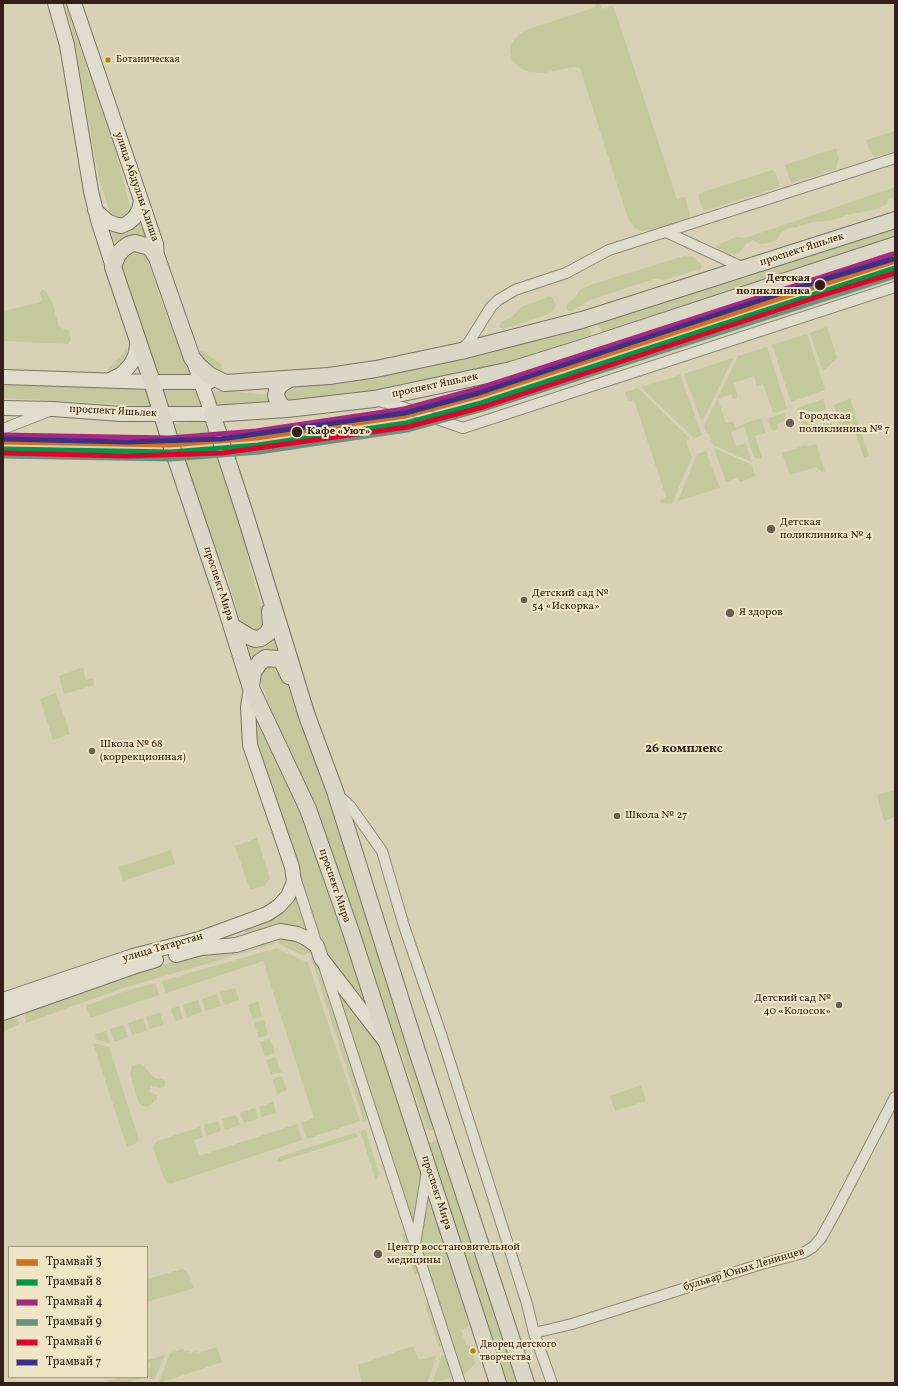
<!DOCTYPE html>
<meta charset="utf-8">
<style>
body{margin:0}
#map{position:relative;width:898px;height:1386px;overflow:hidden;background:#d8d1b5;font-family:Vollkorn,serif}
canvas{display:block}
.frame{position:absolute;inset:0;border:4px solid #322019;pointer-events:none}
.legend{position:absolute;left:8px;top:1246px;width:140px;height:132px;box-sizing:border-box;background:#efe6c5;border:1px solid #a39780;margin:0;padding:5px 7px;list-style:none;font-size:12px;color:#322019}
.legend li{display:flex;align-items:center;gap:8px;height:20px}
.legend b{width:20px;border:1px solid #a39780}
</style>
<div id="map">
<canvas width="898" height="1386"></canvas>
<div class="frame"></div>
<ul class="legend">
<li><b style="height:5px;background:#d3711b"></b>Трамвай 3</li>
<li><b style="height:5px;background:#009746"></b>Трамвай 8</li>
<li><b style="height:5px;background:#a92683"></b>Трамвай 4</li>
<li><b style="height:5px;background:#68947f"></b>Трамвай 9</li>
<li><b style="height:5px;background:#e4002b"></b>Трамвай 6</li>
<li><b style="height:5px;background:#393186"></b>Трамвай 7</li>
</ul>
</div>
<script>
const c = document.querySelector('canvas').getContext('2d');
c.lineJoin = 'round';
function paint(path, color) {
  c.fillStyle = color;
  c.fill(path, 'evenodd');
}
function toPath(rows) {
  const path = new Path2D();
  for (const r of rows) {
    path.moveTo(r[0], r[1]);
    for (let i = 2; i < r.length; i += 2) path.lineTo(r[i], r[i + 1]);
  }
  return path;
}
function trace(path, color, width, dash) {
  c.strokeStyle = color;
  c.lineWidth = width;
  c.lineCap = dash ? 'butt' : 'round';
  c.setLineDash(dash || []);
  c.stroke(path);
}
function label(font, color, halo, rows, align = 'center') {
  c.font = font + ' Vollkorn,serif';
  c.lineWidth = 4;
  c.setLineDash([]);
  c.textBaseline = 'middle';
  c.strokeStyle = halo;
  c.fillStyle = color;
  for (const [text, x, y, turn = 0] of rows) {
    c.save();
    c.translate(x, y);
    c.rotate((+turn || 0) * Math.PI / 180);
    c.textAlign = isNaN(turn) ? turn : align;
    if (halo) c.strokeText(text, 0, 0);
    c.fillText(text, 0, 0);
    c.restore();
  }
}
const green = toPath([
 [64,3,66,3,77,39,110,130,131,209,131,214,123,220,114,217,110,213,98,175,72,29],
 [595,3,600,3,602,9,613,5,677,199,683,197,685,198,690,215,689,219,647,231,641,231,635,228,628,219,580,68,574,67,543,73,530,72,520,68,512,60,510,51,511,46,513,41,520,34,526,30,596,7],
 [895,131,895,151,875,157,870,151,866,140],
 [836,148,839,158,836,169,791,183,785,165],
 [772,170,775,171,780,187,703,211,698,196,700,193],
 [895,187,895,199,893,197,888,199,887,204,876,209,847,215,830,221,812,222,799,226,797,228,793,227,782,231,777,240,764,244,759,244,753,240,746,244,739,253,728,256,716,250,717,245,736,237,745,238],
 [140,219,147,240,116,249,110,229],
 [895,225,895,238,600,336,601,330,596,322],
 [135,251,144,254,147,258,162,304,183,354,190,375,157,374,122,266,122,261,131,252],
 [684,256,693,257,700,263,702,266,700,269,664,280,654,279,590,300,572,311,568,311,566,308,568,303,575,298,580,290,593,284],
 [42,290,45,290,52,302,59,327,69,331,71,339,68,344,3,341,3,311,38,303,42,300,40,293],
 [548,297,552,297,556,305,552,312,544,316,503,329,499,327,501,322,512,317,521,307],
 [585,326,590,329,591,332,590,336,588,339,511,362,401,386,287,402,283,398,283,390,289,386,431,365,509,347],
 [827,327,837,358,823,371,810,333],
 [807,334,825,390,791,402,772,345],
 [767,347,787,409,773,413,763,384,757,386,754,376,733,383,738,397,733,399,731,394,718,399,726,423,733,421,735,427,761,418,766,433,755,436,762,458,758,459,754,457,744,427,731,432,736,446,745,443,752,462,713,445,708,433,706,433,704,426,738,356],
 [127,348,127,357,125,363,115,371,107,371,108,369,124,353,125,349],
 [202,351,221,364,222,371,209,368,197,352],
 [733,358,702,422,684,374],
 [680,375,702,435,694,438,641,387],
 [3,385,146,388,151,406,7,398,3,397],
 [638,388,690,439,686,441,691,456,692,456,672,504,661,503,660,500,666,497,634,400,628,401,625,392],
 [163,390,197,390,202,407,168,409],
 [210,391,225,391,270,395,271,404,216,407],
 [823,399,826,409,814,413,817,422,810,425,810,427,804,429,797,408],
 [850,399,869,456,864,458,852,423,843,426,842,423,840,424,834,405],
 [785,413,787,420,777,424,778,429,772,431,767,419],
 [828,414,834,433,828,435,822,416],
 [205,421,212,440,179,442,173,424],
 [816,444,825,471,822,472,816,467,790,475,782,453,806,445,807,447],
 [714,448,752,465,755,476,740,482,738,477,726,482],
 [215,449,242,527,249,565,265,619,266,623,258,633,242,627,226,572,210,538,181,451],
 [706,451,720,488,678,501,697,454],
 [275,632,282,656,251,665,242,642,253,646],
 [270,662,283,672,299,721,310,745,330,802,435,1128,431,1131,427,1129,402,1054,386,1019,259,677,260,668],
 [83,667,86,680,93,678,94,685,64,694,59,676],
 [56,693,70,734,53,740,40,699],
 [255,720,284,771,301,807,370,1013,325,955,257,745],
 [895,790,895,817,884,821,877,795],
 [257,838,270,878,265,885,250,890,235,846],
 [171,850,175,864,123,881,119,867],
 [296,891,310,935,247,937,243,927],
 [276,937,298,941,314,952,302,955,279,944],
 [272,938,274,944,123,988,26,1023,25,1015,28,1010,139,971,203,954],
 [277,948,308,963,360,1121,307,1139,301,1123,314,1118,263,961,166,993,162,981],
 [316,955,368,1116,364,1122,311,957],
 [333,980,377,1037,422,1174,414,1220,411,1218],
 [156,983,159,995,90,1018,86,1006,125,991],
 [235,988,239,1000,225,1005,220,992],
 [217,994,221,1006,206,1011,202,999],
 [198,1000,202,1012,187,1017,183,1005],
 [258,1001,262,1016,253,1019,248,1005],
 [179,1006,183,1019,175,1021,171,1009],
 [160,1013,164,1025,150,1029,146,1017],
 [13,1016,17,1020,19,1024,3,1032,3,1019],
 [143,1018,147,1031,132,1035,128,1023],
 [264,1020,268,1035,259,1038,254,1023],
 [124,1025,128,1037,114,1042,110,1029],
 [106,1031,110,1043,97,1040,95,1034],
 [270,1039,275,1053,265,1056,260,1042],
 [93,1043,109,1047,139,1140,135,1144,127,1147],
 [276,1057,281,1072,271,1075,266,1060],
 [137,1064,142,1064,154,1078,162,1079,165,1081,164,1087,160,1088,155,1086,151,1086,149,1092,157,1095,157,1099,148,1107,143,1106,139,1103,130,1075,132,1066],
 [282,1076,287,1090,277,1094,273,1079],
 [641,1085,646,1101,615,1111,610,1096],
 [273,1102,276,1113,262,1117,259,1107],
 [255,1108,258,1119,244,1123,240,1113],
 [236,1115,240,1125,225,1130,222,1119],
 [218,1121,221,1131,207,1136,204,1125],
 [297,1124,302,1140,172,1183,169,1183,164,1179,153,1147,157,1141,200,1127,203,1137,194,1140,199,1156],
 [365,1129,379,1173,376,1180,361,1134,362,1131],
 [354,1133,356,1134,358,1137,277,1162,279,1157],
 [439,1139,518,1383,504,1383,426,1142,433,1142],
 [428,1192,466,1310,468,1327,461,1330,466,1345,469,1345,475,1364,465,1374,461,1375,419,1246],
 [401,1233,407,1235,419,1272,415,1275],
 [182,1269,188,1273,194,1288,147,1302,147,1279],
 [429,1303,442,1342,441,1346,439,1347,425,1304],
 [413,1346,419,1360,435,1356,436,1357,427,1383,362,1383,358,1365],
 [217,1347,222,1362,160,1383,159,1382,170,1353,183,1349,184,1352,188,1351,189,1353,196,1351,197,1353],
 [165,1355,154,1380,146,1377,147,1368,151,1367,148,1360],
 [442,1355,446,1356,453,1377,432,1383],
 [120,1377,146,1377,127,1383,102,1383]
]);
const street = toPath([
 [666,232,744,268],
 [461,350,469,342,491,307,498,300,515,290,566,273,609,250,895,158],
 [378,401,402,407,463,428,895,287],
 [3,429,49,411],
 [338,795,350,806,382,851,404,926,441,1034,527,1304,534,1333,552,1383],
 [295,877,317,945],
 [324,966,460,1383],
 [415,1244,427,1171],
 [534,1333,572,1324,758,1265,803,1253,813,1247,821,1238,836,1211,895,1097]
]);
const secondary = toPath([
 [55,3,67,45,91,191,98,220,113,267],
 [74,3,156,244,157,258],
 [95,210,107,221,114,224,121,226,128,223,134,218,139,210,141,201],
 [3,377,152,382,209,382],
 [110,380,122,374,131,364,135,356,138,341],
 [3,408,53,409,121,414,212,414,193,359],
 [176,955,201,948,236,945,280,931,297,934,306,938,317,946,321,958,385,1041],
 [3,1000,133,956,199,939,267,914,279,906,288,896,294,882,292,867,250,745,248,707,251,688],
 [3,1013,139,965,156,960]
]);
const primary = toPath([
 [287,409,280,405,276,396,277,390,280,385,289,379],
 [233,627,248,636,255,639,261,638,268,633,271,626,270,611],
 [251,686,253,672,260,662,266,658,278,659,283,663,289,676],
 [498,1383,351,932,308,809,251,688,221,592,172,447,152,382,113,267,118,254,124,248,130,244,135,243,150,247,157,258,192,358,199,366,209,375,225,383,329,376,376,369,461,351,582,320,895,220],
 [526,1383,416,1048,335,791,307,716,244,511,212,414,287,409,374,399,511,370,588,346,895,245]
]);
const tram1 = toPath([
 [3,442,170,445,257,438,405,416,479,396,895,261]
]);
const tram2 = toPath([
 [3,449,171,452,258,445,406,423,481,403,895,268]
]);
const tram3 = toPath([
 [3,435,170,438,256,431,404,409,477,389,893,254]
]);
const tram4 = toPath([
 [3,456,171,459,259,452,407,430,483,409,895,276]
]);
const tram5 = toPath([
 [3,453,127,456,222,453,407,427,483,407,823,295,895,273]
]);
const tram6 = toPath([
 [3,439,127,442,221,439,405,413,479,393,819,281,893,259]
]);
const markers = [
 [108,60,3.5,"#bc7e08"],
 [820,285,6,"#322019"],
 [790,423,5,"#6c5e50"],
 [297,432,6,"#322019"],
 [771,529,5,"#6c5e50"],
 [524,600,4,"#6c5e50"],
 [730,613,5,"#6c5e50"],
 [92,751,4,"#6c5e50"],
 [617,816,4,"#6c5e50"],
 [839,1005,4,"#6c5e50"],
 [378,1254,5,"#6c5e50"],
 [473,1351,3.5,"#bc7e08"]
];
const busNames = [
 ["Ботаническая",116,60],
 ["Дворец детского",480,1345],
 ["творчества",480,1358]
];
const streetNames = [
 ["улица Абдуллы Алиша",136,187,71],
 ["проспект Яшьлек",802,250,-18],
 ["проспект Яшьлек",435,386,-12],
 ["проспект Яшьлек",113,412,3],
 ["проспект Мира",218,584,72],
 ["проспект Мира",334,886,71],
 ["улица Татарстан",163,948,-16],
 ["проспект Мира",436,1193,72],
 ["бульвар Юных Ленинцев",744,1270,-17]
];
const stopNames = [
 ["Детская",810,279],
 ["поликлиника",810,292],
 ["Кафе «Уют»",307,432,"left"]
];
const poiNames = [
 ["Городская",799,417],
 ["поликлиника № 7",799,430],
 ["Детская",780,523],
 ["поликлиника № 4",780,536],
 ["Детский сад №",532,594],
 ["54 «Искорка»",532,607],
 ["Я здоров",739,613],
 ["Школа № 68",100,745],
 ["(коррекционная)",100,758],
 ["Школа № 27",625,816],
 ["Детский сад №",831,999,"right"],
 ["40 «Колосок»",831,1012,"right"],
 ["Центр восстановительной",387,1248],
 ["медицины",387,1261]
];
const quarterNames = [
 ["26 комплекс",684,750]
];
paint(green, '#c3c89d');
trace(street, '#8f8978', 12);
trace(secondary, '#787264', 16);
trace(primary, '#787264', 18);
trace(street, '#e0dcce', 10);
trace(secondary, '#e0dcce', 14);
trace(primary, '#dbd7c7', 16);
trace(tram1, '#d3711b', 5);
trace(tram2, '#009746', 5);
trace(tram3, '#a92683', 5);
trace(tram4, '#68947f', 5);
trace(tram5, '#e4002b', 5);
trace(tram6, '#393186', 5);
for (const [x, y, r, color] of markers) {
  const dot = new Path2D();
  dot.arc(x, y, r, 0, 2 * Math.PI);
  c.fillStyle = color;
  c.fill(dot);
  trace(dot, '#efe6c5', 1.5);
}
label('10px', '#322019', '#efe6c5', busNames, 'left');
label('11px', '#322019', '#efe6c5', streetNames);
label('bold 11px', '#322019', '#efe6c5', stopNames, 'right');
label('11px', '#322019', '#efe6c5', poiNames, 'left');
label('bold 13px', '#322019', '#efe6c5', quarterNames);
</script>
